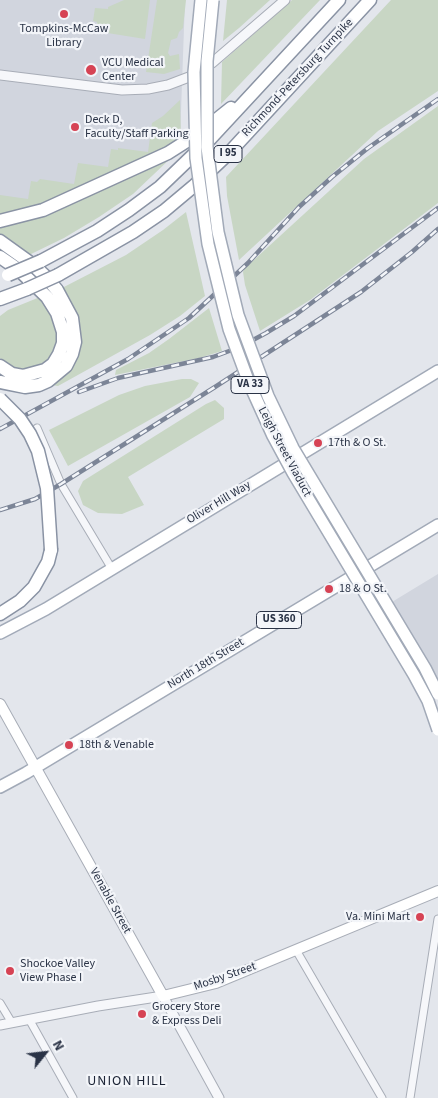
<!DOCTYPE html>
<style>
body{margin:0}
#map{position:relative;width:438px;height:1098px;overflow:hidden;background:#e3e6ec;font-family:"Source Sans 3",sans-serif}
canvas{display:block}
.north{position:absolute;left:20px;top:1028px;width:50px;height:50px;-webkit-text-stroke:4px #f3f5f9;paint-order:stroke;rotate:61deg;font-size:14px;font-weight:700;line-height:20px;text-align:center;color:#2a3346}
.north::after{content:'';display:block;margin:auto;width:18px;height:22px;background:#2a3346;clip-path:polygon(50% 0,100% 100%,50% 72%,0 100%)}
</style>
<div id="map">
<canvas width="438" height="1098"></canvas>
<div class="north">N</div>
</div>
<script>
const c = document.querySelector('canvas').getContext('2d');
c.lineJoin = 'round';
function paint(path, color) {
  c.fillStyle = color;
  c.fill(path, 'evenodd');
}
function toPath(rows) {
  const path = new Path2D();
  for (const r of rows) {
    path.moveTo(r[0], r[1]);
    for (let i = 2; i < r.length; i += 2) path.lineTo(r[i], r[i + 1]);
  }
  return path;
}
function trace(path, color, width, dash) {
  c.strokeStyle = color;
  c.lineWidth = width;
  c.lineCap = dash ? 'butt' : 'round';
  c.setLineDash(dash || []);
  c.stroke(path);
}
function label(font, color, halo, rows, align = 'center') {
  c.font = font + ' "Source Sans 3",sans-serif';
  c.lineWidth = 4.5;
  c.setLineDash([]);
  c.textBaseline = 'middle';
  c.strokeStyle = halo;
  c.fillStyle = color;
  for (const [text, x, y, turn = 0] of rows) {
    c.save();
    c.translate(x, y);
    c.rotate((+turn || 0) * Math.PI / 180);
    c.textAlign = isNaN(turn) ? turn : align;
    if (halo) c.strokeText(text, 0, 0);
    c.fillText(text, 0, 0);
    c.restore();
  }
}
const built = toPath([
 [0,0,185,0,180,139,170,147,0,215],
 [438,574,438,694,387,605]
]);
const green = toPath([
 [124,0,150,0,145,39,95,31,97,22,93,21,95,8,108,9,108,7],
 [157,0,186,0,183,28,179,32,177,38,171,40,168,53,170,56,179,54,180,69,164,74,146,72],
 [227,0,270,0,239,28,223,41],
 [292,0,320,0,221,104,222,62],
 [391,0,438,0,438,91,378,131,239,260,227,196,226,177],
 [180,100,181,138,171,144,56,199,18,212,0,215,0,195,28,199,31,181,37,182,40,179,74,184,78,163,108,167,111,149,118,150,118,148,148,152,152,123,163,116],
 [438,106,438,203,310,300,260,331,245,285,243,272,244,269,364,159],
 [173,156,133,194,99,217,64,238,29,255,0,234,0,226],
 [186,212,205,296,180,316,150,335,58,386,50,385,67,374,74,363,81,342,78,318,69,297,62,288,126,255,163,230],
 [40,297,52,316,57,329,57,342,54,352,47,360,41,364,24,370,16,369,0,358,0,316,8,310],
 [209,308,222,351,199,358,115,375,116,370,149,353,169,339],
 [182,379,191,379,199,383,190,397,68,466,49,430,119,395,145,386],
 [215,400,224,408,224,419,128,477,144,505,122,514,98,513,83,505,78,491,83,481,206,404]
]);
const minor = toPath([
 [37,428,61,484,112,569],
 [296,950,382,1098],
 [0,1003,12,1023],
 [29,1019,73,1098],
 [410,1098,438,919]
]);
const tertiary = toPath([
 [0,75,122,90,148,89,168,85,189,77,212,63,285,0],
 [0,1025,98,1006,163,996,219,1098]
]);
const secondary = toPath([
 [0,704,163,996,216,983,438,891]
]);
const primary = toPath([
 [0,633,46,609,438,371],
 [0,787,26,773,438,525]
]);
const motorway = toPath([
 [0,221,43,210,168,153,201,132,231,108],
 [0,241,32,264,46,277,57,290,72,318,75,342,72,354,66,366,48,381,39,385,25,387,0,382],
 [0,257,19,270,47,297,57,313,63,332,63,343,59,354,53,364,45,370,23,376,12,374,0,366],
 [41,261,97,231,129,210,160,187,211,138,339,0],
 [58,275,133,232,164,211,195,185,228,154,370,0],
 [0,299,27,289],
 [0,614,20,601,34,587,48,562,51,550]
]);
const rail = toPath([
 [79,392,118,378,213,357,240,347,266,333,294,316,438,208],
 [0,429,128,359,189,318,248,263,299,207,332,177,368,148,438,99],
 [0,510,35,499,61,484,215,387,361,292,412,252,438,229]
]);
const primaryBridge = toPath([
 [201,0,194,72,196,158,208,244,229,329,249,383,273,436,293,473,414,675,428,701,438,730],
 [213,0,207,61,207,147,218,232,238,315,268,396,293,448,425,668,438,694]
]);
const motorwayBridge = toPath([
 [8,275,41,261],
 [27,289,58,275],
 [0,399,20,419,30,434,38,451,47,488,51,550]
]);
const markers = [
 [64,14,5,"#d64354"],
 [91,70,6,"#d64354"],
 [75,127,5,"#d64354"],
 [318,443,5,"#d64354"],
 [329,589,5,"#d64354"],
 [69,745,5,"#d64354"],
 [420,917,5,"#d64354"],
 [10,971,5,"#d64354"],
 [142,1014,5,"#d64354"]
];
const shields = [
 [228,154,28],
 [250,385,38],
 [279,620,45]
];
const shieldNames = [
 ["I 95",228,154],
 ["VA 33",250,385],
 ["US 360",279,620]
];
const poiNames = [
 ["Tompkins-McCaw",64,29,"center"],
 ["Library",64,43,"center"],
 ["VCU Medical",102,63],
 ["Center",102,77],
 ["Deck D,",85,120],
 ["Faculty/Staff Parking",85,134],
 ["17th & O St.",328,443],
 ["18 & O St.",339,589],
 ["18th & Venable",79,745],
 ["Va. Mini Mart",410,917,"right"],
 ["Shockoe Valley",20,964],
 ["View Phase I",20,978],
 ["Grocery Store",152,1007],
 ["& Express Deli",152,1021]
];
const streetNames = [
 ["Richmond-Petersburg Turnpike",298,78,-47],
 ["Leigh Street Viaduct",284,452,62],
 ["Oliver Hill Way",219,503,-31],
 ["North 18th Street",206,664,-31],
 ["Venable Street",110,901,61],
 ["Mosby Street",225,977,-19]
];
const neighbourhoodNames = [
 ["UNION HILL",127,1082]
];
paint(built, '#d1d5de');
paint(green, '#c8d6c4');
trace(minor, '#a8adb7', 9);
trace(tertiary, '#a8adb7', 11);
trace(secondary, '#a8adb7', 12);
trace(primary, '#a2aab8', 14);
trace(motorway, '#8a93a4', 15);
trace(minor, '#f6f7fa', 7);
trace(tertiary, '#f6f7fa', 9);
trace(secondary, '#fff', 10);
trace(primary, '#fff', 11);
trace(motorway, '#fff', 12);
trace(rail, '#7c8597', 4.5);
trace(rail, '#f3f5f9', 2.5, [8]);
trace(primaryBridge, '#a2aab8', 14, []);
trace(motorwayBridge, '#8a93a4', 15, []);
trace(primaryBridge, '#fff', 11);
trace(motorwayBridge, '#fff', 12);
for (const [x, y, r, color] of markers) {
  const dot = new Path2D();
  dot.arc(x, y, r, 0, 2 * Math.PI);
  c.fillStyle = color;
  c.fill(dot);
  trace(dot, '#f3f5f9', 2);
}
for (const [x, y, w] of shields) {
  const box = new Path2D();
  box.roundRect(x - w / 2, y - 8.5, w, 17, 4);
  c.fillStyle = '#f3f5f9';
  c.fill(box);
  trace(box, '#2a3346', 1);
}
label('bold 11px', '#2a3346', null, shieldNames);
label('12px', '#2a3346', '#f3f5f9', poiNames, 'left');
label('12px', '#2a3346', '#f3f5f9', streetNames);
c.letterSpacing = '1px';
label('14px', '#1c2436', '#f3f5f9', neighbourhoodNames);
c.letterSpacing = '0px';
</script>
